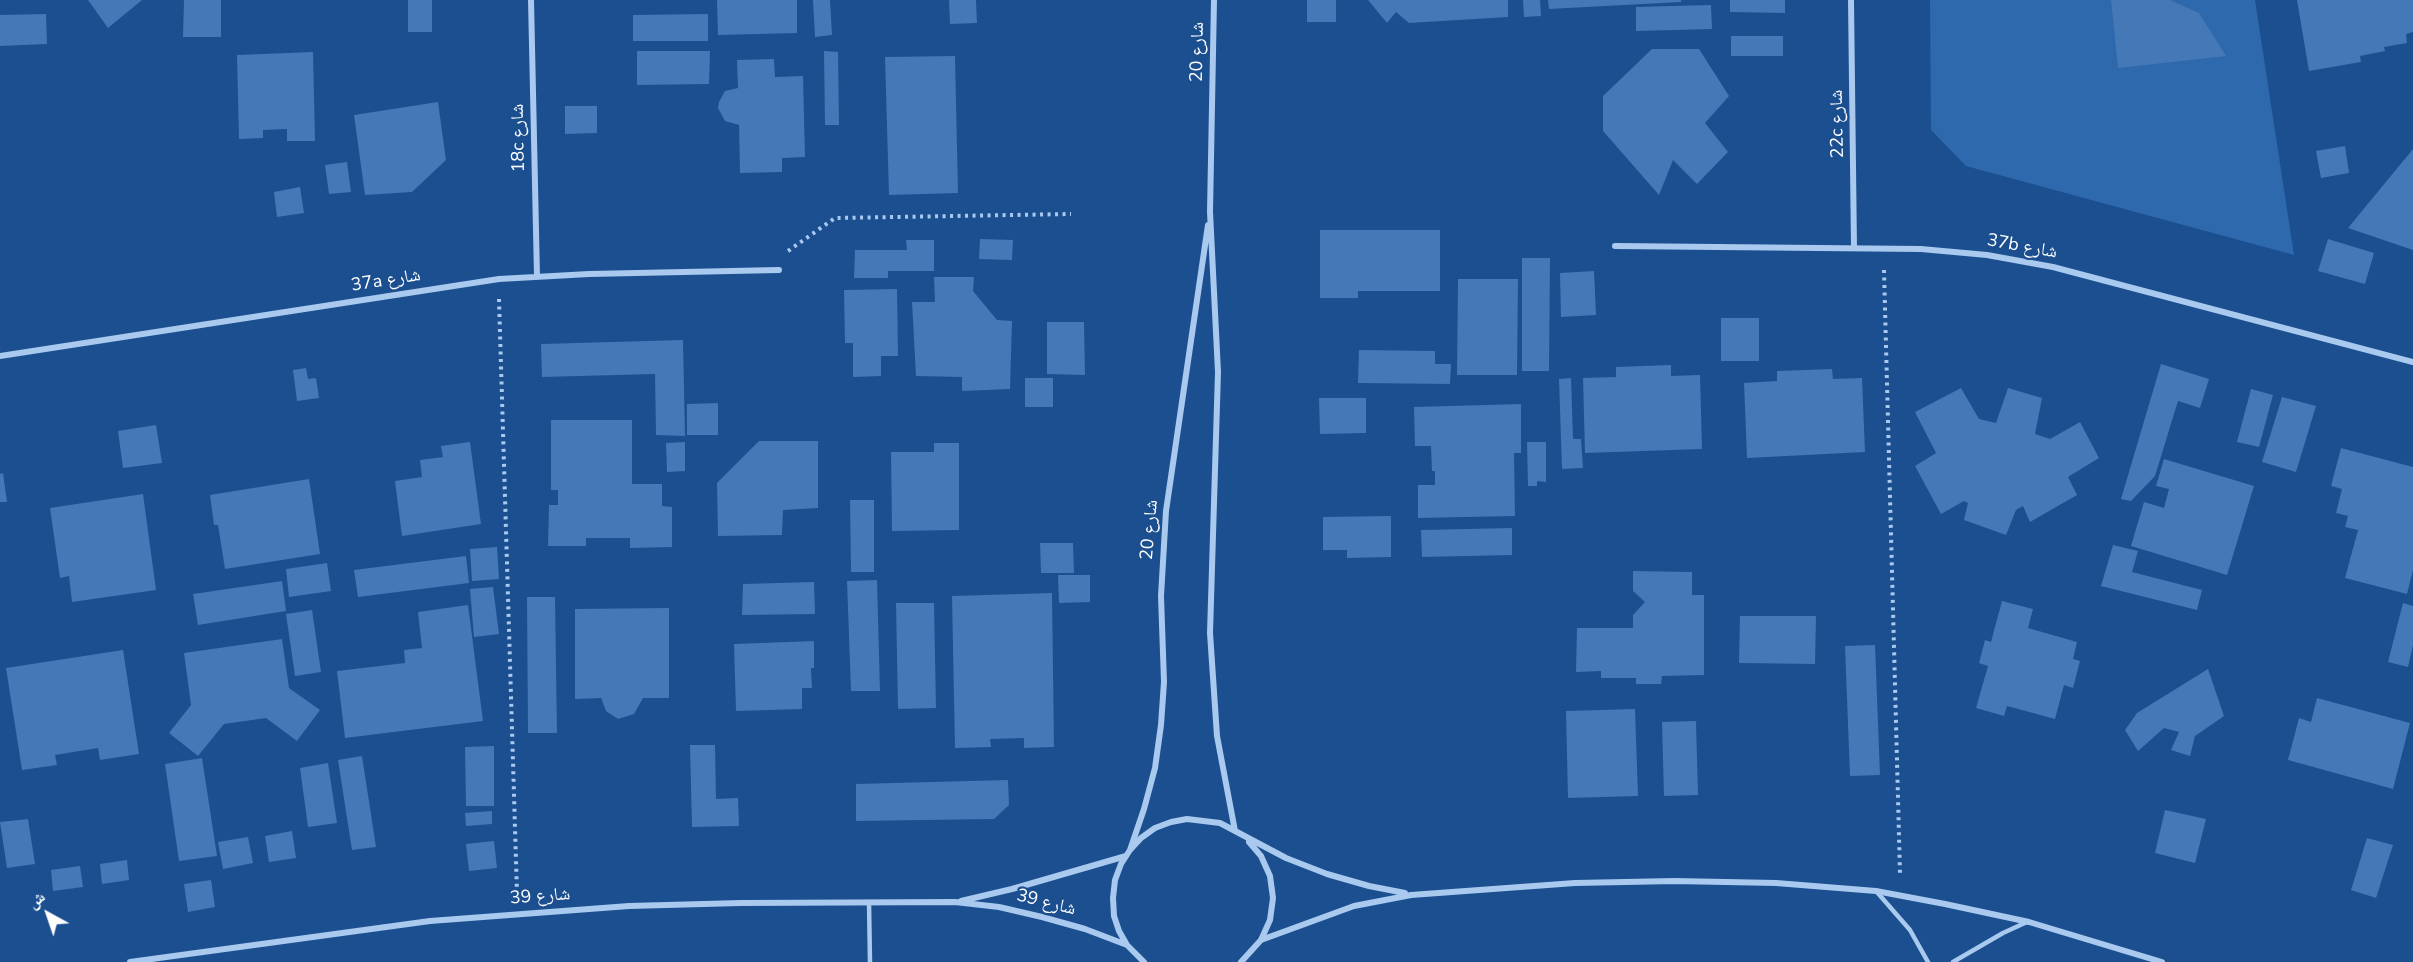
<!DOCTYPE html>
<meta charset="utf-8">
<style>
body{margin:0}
#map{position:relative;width:2413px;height:962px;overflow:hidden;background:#1b4f8f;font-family:"Nunito Sans","Noto Naskh Arabic",sans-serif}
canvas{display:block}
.north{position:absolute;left:18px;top:884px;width:60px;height:60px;-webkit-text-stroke:4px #1b4f8f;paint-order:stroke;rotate:320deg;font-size:16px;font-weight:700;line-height:24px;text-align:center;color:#fff}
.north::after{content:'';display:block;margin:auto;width:21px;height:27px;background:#fff;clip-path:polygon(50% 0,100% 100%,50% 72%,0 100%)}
</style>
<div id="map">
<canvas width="2413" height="962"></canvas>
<div class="north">ش</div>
</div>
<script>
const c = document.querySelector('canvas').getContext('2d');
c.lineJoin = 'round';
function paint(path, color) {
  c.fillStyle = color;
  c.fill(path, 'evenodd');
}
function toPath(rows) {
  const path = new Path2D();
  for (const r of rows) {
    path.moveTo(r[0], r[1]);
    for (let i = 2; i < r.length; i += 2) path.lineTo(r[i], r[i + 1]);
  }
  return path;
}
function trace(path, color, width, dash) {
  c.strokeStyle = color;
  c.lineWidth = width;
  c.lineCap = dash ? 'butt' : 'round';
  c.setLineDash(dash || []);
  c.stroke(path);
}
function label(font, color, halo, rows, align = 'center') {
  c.font = font + ' "Nunito Sans","Noto Naskh Arabic",sans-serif';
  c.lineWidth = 4.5;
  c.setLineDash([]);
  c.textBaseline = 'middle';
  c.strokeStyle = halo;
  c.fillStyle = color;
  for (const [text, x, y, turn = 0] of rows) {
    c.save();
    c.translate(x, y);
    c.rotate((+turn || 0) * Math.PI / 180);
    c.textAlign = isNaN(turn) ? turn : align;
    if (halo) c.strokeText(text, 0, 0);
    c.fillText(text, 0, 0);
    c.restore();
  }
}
const green = toPath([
 [1930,0,2255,0,2294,255,1966,166,1931,130]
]);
const building = toPath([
 [88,0,142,0,108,28],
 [184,0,221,0,221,37,183,37],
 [408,0,432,0,432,32,408,32],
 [717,0,797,0,797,33,718,35],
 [813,0,830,0,832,35,815,37],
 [949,0,976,0,977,23,950,24],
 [1307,0,1336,0,1336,22,1307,22],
 [1368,0,1508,0,1508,17,1409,23,1396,12,1387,23],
 [1523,0,1540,0,1541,16,1524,17],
 [1548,0,1681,0,1681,2,1549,9],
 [1730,0,1785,0,1785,13,1730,12],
 [2111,0,2170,0,2199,13,2226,56,2118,68],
 [2297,0,2413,0,2413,32,2406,34,2407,43,2384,47,2385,51,2360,56,2361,62,2309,71],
 [1711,5,1712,29,1636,31,1636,7],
 [46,14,47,44,0,46,0,15],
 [708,14,708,41,633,41,633,15],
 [1731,36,1783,36,1783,56,1731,56],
 [1652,49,1699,49,1729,96,1705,123,1728,152,1697,184,1673,160,1659,195,1603,131,1603,96],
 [637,51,710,51,709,84,637,85],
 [824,51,838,52,839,125,825,125],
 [313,52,315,141,287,141,287,129,263,130,263,138,239,139,237,55],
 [955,56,958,193,889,195,885,57],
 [774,59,775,77,803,76,805,157,782,158,782,172,740,173,739,125,725,121,718,108,719,102,725,91,738,88,737,60],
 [438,102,446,160,412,192,365,195,354,115],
 [565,106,597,106,597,133,565,134],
 [2345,146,2349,173,2321,178,2316,151],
 [2413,149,2413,250,2348,228],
 [347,162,351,192,329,194,325,165],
 [300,187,304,213,277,217,274,192],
 [1320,230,1440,230,1440,291,1358,291,1358,298,1320,298],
 [980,239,1013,240,1012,260,979,259],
 [2328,239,2374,253,2365,284,2318,271],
 [906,240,934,240,934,271,888,271,888,278,854,278,855,250,907,250],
 [1522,258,1550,258,1549,371,1522,371],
 [1594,271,1596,315,1561,317,1560,273],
 [934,277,974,277,973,291,997,320,1012,321,1010,389,962,391,962,377,916,376,912,302,935,302],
 [1458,279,1518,279,1517,375,1457,375],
 [897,289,898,356,881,356,881,376,853,377,853,343,845,343,844,290],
 [1721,318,1759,318,1759,361,1721,361],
 [1047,322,1084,322,1085,375,1047,374],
 [683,340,685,436,656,435,655,374,542,377,541,344],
 [1359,350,1435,351,1435,364,1451,364,1450,384,1358,383],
 [2161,364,2209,379,2200,408,2178,401,2155,476,2131,501,2121,499],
 [1671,365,1671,376,1700,375,1702,449,1585,453,1583,378,1616,377,1616,367],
 [306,368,308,379,316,378,319,398,297,401,293,370],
 [1832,369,1833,379,1862,378,1865,452,1747,458,1744,383,1777,381,1777,371],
 [1025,378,1053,378,1053,407,1025,407],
 [1571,378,1573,439,1581,439,1583,468,1562,469,1559,379],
 [1961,388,1979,419,1996,423,2008,388,2042,398,2035,434,2050,439,2080,422,2099,458,2068,477,2077,495,2030,522,2023,506,2016,510,2006,535,1964,520,1968,503,1964,501,1941,514,1915,466,1936,453,1915,412],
 [2251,389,2273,395,2259,447,2237,442],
 [2282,397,2316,406,2296,472,2262,462],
 [1319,398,1366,398,1366,433,1320,434],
 [718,403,718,435,687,435,687,404],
 [1521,404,1521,453,1514,453,1515,516,1418,518,1418,485,1435,485,1435,471,1432,471,1431,446,1415,446,1414,407],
 [551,420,632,420,632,484,662,484,662,506,672,507,672,547,630,548,630,538,586,538,586,546,548,546,549,505,558,505,558,490,551,490],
 [156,425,162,463,123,468,118,431],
 [759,441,818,441,818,508,783,510,782,535,718,536,717,483],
 [470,442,481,524,402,536,395,481,422,477,420,460,443,457,441,446],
 [685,442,685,471,667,472,666,443],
 [1527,442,1546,442,1546,482,1537,481,1537,486,1528,486],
 [934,443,959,443,959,530,892,531,891,452,934,452],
 [2341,448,2413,467,2413,570,2407,594,2345,578,2358,530,2345,527,2348,516,2336,513,2342,489,2331,486],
 [2164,459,2254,486,2227,575,2131,546,2144,502,2164,508,2169,489,2156,486],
 [3,473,7,502,0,502,0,474],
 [309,479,320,554,225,569,218,525,214,525,210,495],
 [143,494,156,590,72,602,69,576,60,578,50,508],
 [850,500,874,500,874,572,851,572],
 [1391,516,1391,557,1347,558,1347,550,1323,550,1323,517],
 [1512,528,1512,555,1422,557,1421,530],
 [1040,543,1073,543,1074,573,1041,573],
 [2113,545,2138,551,2132,572,2202,590,2197,610,2101,586],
 [497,547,499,579,472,581,470,549],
 [466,556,469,583,358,597,354,570],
 [327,563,331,591,289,597,286,569],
 [1633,571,1692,572,1692,595,1704,595,1704,675,1662,676,1661,684,1636,684,1636,678,1601,678,1601,671,1576,672,1577,628,1633,628,1633,615,1645,602,1633,591],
 [1058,575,1090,575,1090,602,1059,603],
 [877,580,880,691,851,691,847,581],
 [282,581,286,611,198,625,193,594],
 [814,582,815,614,742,615,743,584],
 [493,587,499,634,474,637,470,589],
 [1052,593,1054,747,1024,748,1024,738,990,739,991,747,955,748,952,596],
 [527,597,555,597,557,733,528,733],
 [2002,601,2033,609,2028,628,2077,642,2073,659,2080,661,2073,688,2064,685,2055,719,2007,706,2004,716,1976,708,1988,666,1979,663,1985,640,1991,642],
 [896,603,934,603,936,708,898,709],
 [2403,603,2413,606,2413,645,2408,667,2388,662],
 [468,605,483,721,345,738,337,671,405,663,404,650,422,648,418,612],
 [669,608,669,698,643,698,634,714,618,719,606,711,601,698,575,699,575,609],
 [312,610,321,672,295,676,286,614],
 [1740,616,1816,616,1815,664,1739,663],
 [282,639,289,688,320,710,297,741,266,718,224,724,198,756,169,733,191,705,184,653],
 [814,641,814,668,811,668,812,688,802,688,802,709,736,711,734,644],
 [1875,645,1880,775,1850,776,1845,646],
 [123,650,139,754,100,760,98,748,55,755,57,765,22,770,6,668],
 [2208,669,2224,716,2195,736,2190,756,2171,750,2179,732,2164,728,2138,751,2125,730,2137,713],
 [2317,698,2410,723,2393,789,2288,760,2299,718,2311,722],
 [1635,709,1638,796,1568,798,1566,711],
 [1696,721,1698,795,1664,796,1662,722],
 [690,745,715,745,716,799,738,798,739,826,692,827],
 [494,746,494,806,466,806,465,747],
 [362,756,376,847,352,850,338,760],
 [202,758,217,856,179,861,165,764],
 [328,763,337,823,308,827,300,768],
 [1008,780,1009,805,994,819,856,821,856,784],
 [2165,810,2206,819,2195,863,2155,853],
 [492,811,492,824,466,826,465,813],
 [28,819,35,864,7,868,0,822],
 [292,831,296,858,269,862,265,836],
 [248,837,253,863,223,869,218,842],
 [2367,838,2393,845,2376,898,2351,890],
 [494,841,497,868,469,871,466,844],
 [127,860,129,880,102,884,100,864],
 [80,866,83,887,53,891,51,870],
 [211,880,215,907,188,912,184,884]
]);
const path = toPath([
 [788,251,835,218,1071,214],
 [1884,270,1900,874],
 [499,299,517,894]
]);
const service = toPath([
 [1876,891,1910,930,1928,962],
 [869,902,870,962],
 [1953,962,2003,933,2027,922]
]);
const minor = toPath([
 [531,0,537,276],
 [1214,0,1210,212,1218,372,1210,633,1217,736,1235,831],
 [1851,0,1854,248],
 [1615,246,1921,249,1987,255,2053,267,2413,362],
 [0,356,499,279,589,274,779,270],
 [1130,850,1144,809,1155,768,1161,725,1164,682,1161,596,1166,511,1208,225],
 [961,901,1012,889,1126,856],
 [1261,940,1354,906,1411,895,1575,883,1675,881,1776,883,1876,891,1945,904,2029,922,2162,962],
 [130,962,430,921,629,906,741,903,955,902,999,907,1042,917,1085,929,1127,945],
 [1144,962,1127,945,1119,931,1114,916,1113,898,1115,880,1121,864,1130,850,1141,838,1155,828,1171,822,1187,819,1220,823,1286,858,1327,874,1369,886,1405,893],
 [1241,962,1261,940,1270,920,1273,898,1270,876,1261,856,1249,842]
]);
const streetNames = [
 ["شارع 20",1198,52,-89],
 ["22c شارع",1838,124,-91],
 ["18c شارع",519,138,-91],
 ["37b شارع",2022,247,10],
 ["37a شارع",386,281,-9],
 ["شارع 20",1150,530,-85],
 ["شارع 39",540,897,-4],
 ["شارع 39",1046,903,14]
];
paint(green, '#2e69ad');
paint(building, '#4478b7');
trace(path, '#a9c9ee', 4, [3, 4.5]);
trace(service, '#a9c9ee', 4.5);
trace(minor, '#a9c9ee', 6);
label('18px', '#fff', '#1b4f8f', streetNames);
</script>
